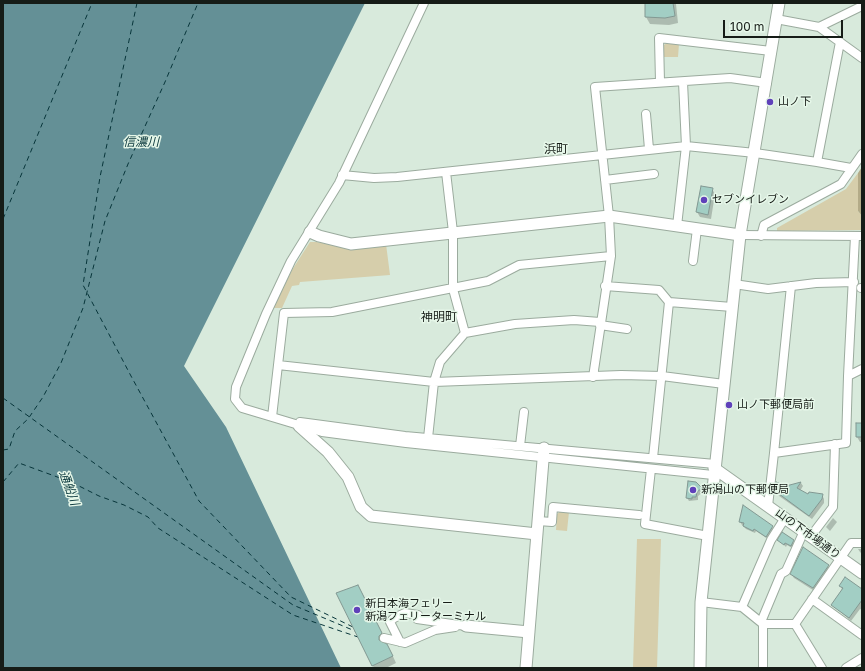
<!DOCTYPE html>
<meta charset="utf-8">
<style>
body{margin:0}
#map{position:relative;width:865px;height:671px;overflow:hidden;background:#d8eadc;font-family:"Golos Text",sans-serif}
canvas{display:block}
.frame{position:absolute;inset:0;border:4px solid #161c17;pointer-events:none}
.scale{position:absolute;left:723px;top:20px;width:120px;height:18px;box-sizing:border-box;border:2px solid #161c17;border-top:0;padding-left:5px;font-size:12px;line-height:14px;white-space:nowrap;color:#161c17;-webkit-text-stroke:3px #e6f7e9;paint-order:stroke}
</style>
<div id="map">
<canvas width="865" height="671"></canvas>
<div class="frame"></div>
<div class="scale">100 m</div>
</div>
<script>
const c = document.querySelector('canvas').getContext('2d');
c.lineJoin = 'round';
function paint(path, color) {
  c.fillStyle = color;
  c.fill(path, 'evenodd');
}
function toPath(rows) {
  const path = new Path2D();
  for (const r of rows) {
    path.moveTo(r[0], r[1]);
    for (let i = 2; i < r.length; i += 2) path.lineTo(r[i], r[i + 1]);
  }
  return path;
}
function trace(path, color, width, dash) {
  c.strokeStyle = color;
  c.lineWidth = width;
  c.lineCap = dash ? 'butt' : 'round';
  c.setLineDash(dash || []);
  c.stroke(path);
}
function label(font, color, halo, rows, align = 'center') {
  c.font = font + ' "Golos Text","Noto Sans JP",sans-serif';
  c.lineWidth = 3;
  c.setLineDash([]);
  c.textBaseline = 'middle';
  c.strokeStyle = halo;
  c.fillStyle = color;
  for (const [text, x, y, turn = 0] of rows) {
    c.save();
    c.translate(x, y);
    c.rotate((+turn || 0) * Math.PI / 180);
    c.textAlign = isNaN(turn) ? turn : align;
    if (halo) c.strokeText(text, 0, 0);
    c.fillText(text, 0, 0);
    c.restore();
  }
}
const green = toPath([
 [667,43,679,44,678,57,664,57,664,45],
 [858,173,858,211,862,216,862,230,777,231,777,228,846,189],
 [310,242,316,242,350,247,386,244,390,275,300,282,299,285,292,286,282,308,273,308,292,270],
 [561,511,569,512,567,531,556,530,557,514],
 [637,539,661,539,657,668,633,668]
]);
const forest = toPath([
 [862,167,862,216,858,211,858,173]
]);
const water = toPath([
 [3,3,365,3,184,366,226,427,341,668,3,668]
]);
const shadow = toPath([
 [646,3,685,3,676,4,678,23,669,25,650,24,646,17],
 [712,189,715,194,711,219,700,217,697,212],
 [857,424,862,424,862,442,860,442,857,437],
 [801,483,803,486,800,491,808,496,822,495,824,499,824,503,812,519,779,496,776,491],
 [701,489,703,492,698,496,698,500,689,501,687,498],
 [743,507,772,527,774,530,768,539,756,531,755,533,746,529,742,525,740,522],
 [833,518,837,522,830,531,826,527],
 [779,540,793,541,794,544,792,548,787,545,786,547],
 [858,549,862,549,862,554,860,552],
 [828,566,831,570,816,592,794,578,791,574],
 [840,586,862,590,862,610,860,609,851,621,833,605,842,589],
 [362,593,385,641,381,639,381,642,391,652,396,663,386,668,374,668,338,594]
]);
const ferry = toPath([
 [137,3,100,177,83,285,131,376,199,501,291,597,353,627],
 [3,219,92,3],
 [3,398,293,605,355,631],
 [3,450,9,449,15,431,28,419,43,397,61,363,83,308,105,221,128,164,165,82,198,3],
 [3,482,19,463,71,482,99,496,124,505,148,517,158,528,293,615,358,637]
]);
const building = toPath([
 [645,3,673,3,675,16,665,18,645,17,645,3],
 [701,186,713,188,708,215,696,212,701,186],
 [856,423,862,423,862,437,856,437,856,423],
 [688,481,696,482,702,488,697,492,696,497,692,497,692,499,686,498,688,481],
 [776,482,786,486,801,482,797,488,808,494,809,492,823,494,822,499,809,516,775,491,776,482],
 [743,505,773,526,766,537,754,529,753,531,743,526,744,523,739,522,743,505],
 [782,532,794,540,791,546,785,543,784,545,777,540,782,532],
 [803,547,829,565,813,588,790,574,803,547],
 [845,577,862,589,862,600,849,618,831,605,843,588,839,586,845,577],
 [358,585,382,633,379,636,379,640,387,644,393,656,372,666,336,593,358,585]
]);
const minor = toPath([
 [424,3,339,183,291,261,266,314,236,387,235,399,242,408,322,432,406,443,713,475],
 [776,19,819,27,862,58],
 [819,27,862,6],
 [660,82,659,38,771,51],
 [646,114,649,149],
 [817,162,851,168],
 [446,172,453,232,453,289,465,333],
 [342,175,374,178,397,177,686,146,755,153,817,162,840,42],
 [605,180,654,174],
 [677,226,686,146,683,82],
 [740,235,862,236],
 [761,236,764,225,841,184,862,154],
 [693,261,697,229],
 [734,284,768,289,816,283,854,282],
 [605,286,659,290,669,302,732,307],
 [861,288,862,288],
 [600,325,627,329],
 [278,365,434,382,621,375,662,376,724,384],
 [848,376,855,236],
 [593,377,611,256,609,216,595,87,730,78,767,83],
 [272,417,284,313,332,312,488,281,519,265,611,256],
 [300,422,405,436,715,464],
 [428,438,434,382,440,362,465,333,515,324,574,320,600,322],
 [520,446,524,412],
 [774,453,791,286],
 [653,458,669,302],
 [651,469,645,524,708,536],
 [768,506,774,453,846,443,848,376,862,369],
 [538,521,552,522,553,507,639,515],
 [811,536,833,507,835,444],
 [812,599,862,635],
 [701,602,742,607,763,624,795,624,851,543,862,543],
 [742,607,771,540,785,518],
 [761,622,781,574,786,571,804,531],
 [763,624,763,668],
 [795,624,822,668],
 [384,638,405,643,435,630,455,627],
 [400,642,390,622,394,618,405,613,418,615,417,619,466,626],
 [846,668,862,658]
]);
const tertiary = toPath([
 [310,232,319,236,351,244,609,216,740,235],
 [299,426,328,452,348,477,361,507,371,516,537,534],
 [714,468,862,573],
 [466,626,529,632],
 [526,668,544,448],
 [700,668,701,602,740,235,779,3]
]);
const markers = [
 [770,102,4,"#5f41ba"],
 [704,200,4,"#5f41ba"],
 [729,405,4,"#5f41ba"],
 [693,490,4,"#5f41ba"],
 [357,610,4,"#5f41ba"]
];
const poiNames = [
 ["山ノ下",778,102],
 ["セブンイレブン",712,200],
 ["山ノ下郵便局前",737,405],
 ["新潟山の下郵便局",701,490],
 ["新日本海フェリー",365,604],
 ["新潟フェリーターミナル",365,617]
];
const streetNames = [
 ["山の下市場通り",808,534,36]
];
const waterNames = [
 ["信濃川",141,142],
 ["通船川",69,488,70]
];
const neighbourhoodNames = [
 ["浜町",556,149],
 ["神明町",439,317]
];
paint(green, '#d6ceab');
paint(forest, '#b3ab88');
paint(water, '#649096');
paint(shadow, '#0003');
trace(ferry, '#07353a', 1, [5, 4]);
paint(building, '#a2cec4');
trace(building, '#829892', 1);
trace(minor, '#9bab9e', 10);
trace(tertiary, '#9bab9e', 13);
trace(minor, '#fff', 8);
trace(tertiary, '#fff', 11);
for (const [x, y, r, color] of markers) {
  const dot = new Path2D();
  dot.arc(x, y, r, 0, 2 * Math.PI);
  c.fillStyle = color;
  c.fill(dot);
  trace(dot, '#e6f7e9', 1.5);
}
label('11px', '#161c17', '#e6f7e9', poiNames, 'left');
label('11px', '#161c17', '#e6f7e9', streetNames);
label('italic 12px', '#07353a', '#e6f7e9', waterNames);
label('12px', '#161c17', '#e6f7e9', neighbourhoodNames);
</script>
